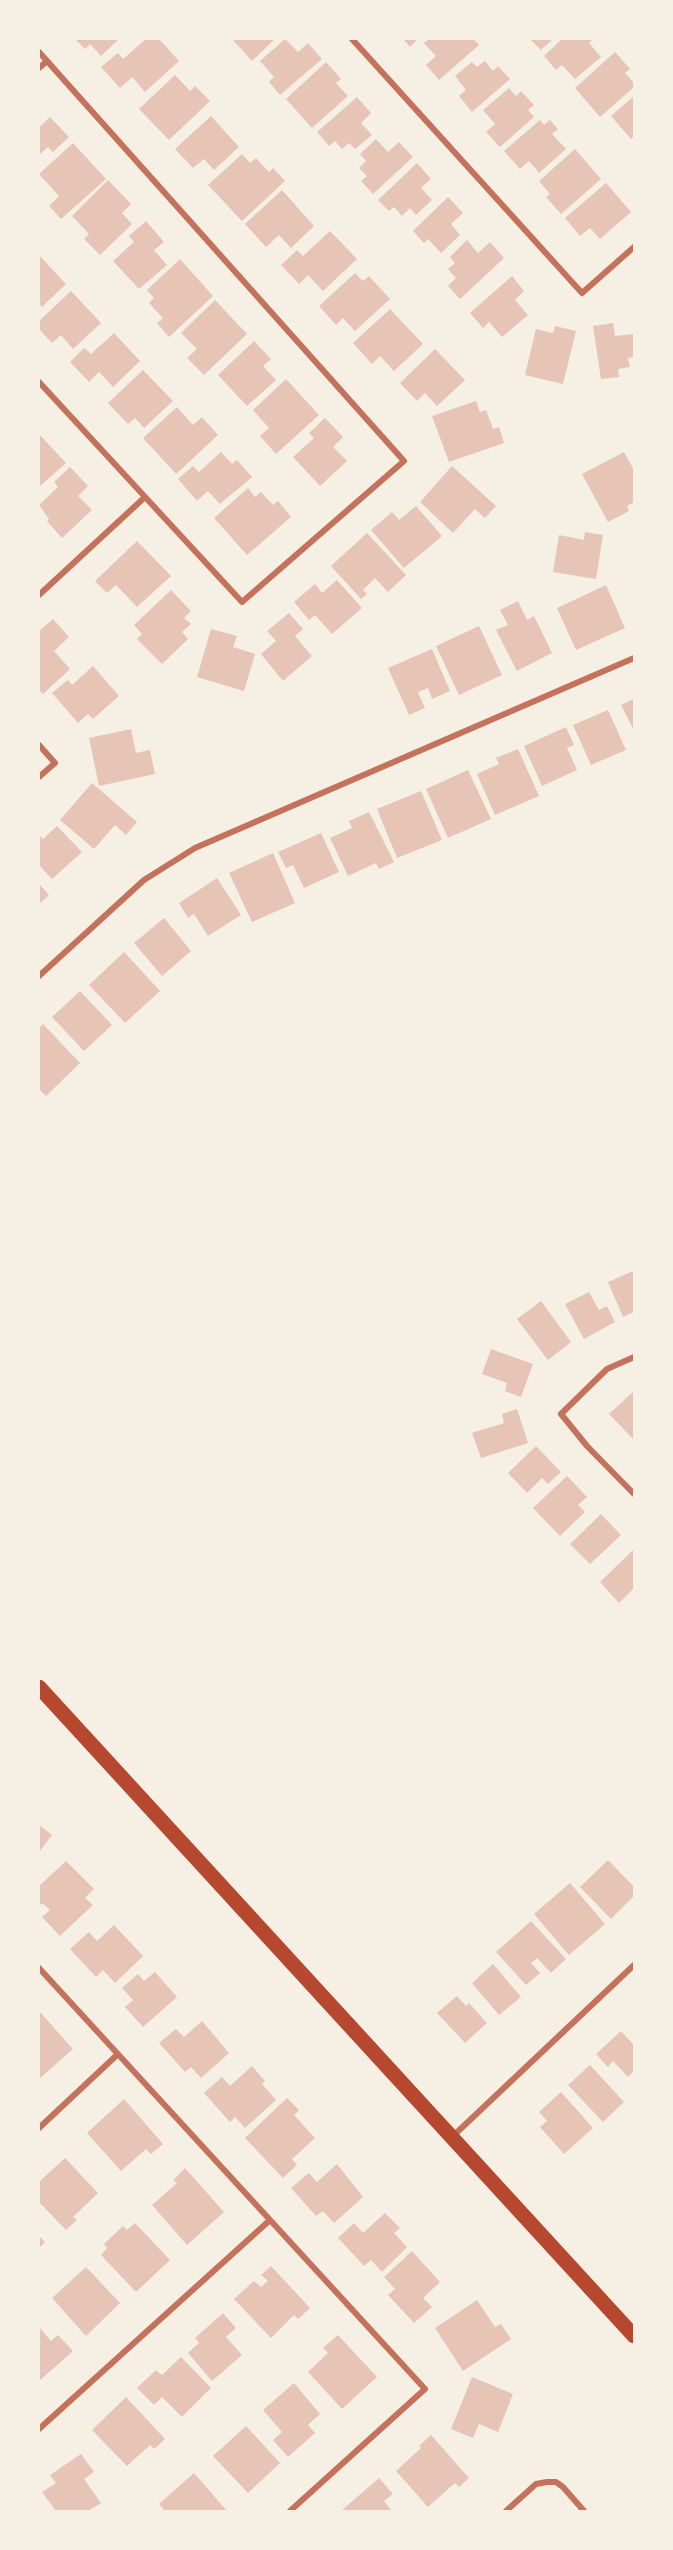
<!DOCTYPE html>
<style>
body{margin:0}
#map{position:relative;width:673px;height:2550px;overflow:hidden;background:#f6efe4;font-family:"Alegreya Sans",sans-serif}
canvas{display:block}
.frame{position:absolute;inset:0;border:40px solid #f6efe4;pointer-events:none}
</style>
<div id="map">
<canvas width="673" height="2550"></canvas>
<div class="frame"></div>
</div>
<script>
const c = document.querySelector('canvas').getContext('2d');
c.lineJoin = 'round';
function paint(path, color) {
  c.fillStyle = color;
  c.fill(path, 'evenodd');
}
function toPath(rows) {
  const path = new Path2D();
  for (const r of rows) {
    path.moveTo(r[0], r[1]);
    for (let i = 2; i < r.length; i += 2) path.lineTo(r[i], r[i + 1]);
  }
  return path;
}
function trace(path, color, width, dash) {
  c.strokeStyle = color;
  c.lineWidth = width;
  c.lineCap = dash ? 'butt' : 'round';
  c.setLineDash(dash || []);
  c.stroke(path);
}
const building = toPath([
 [75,39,119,39,101,56,90,44,85,49],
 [146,39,159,39,179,61,145,92,132,77,120,88,101,67,118,53,123,59],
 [232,39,275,39,252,61],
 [285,39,298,52,308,43,322,59,280,95,269,82,274,77,260,61],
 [403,39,418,39,410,47],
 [429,39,474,39,479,45,439,80,426,65,436,56,424,43],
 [530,39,553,39,541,50],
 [562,39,593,39,589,43,601,57,575,79,562,65,556,70,544,56],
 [615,52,630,69,625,73,634,83,634,87,600,117,575,88],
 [485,61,493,71,498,66,510,79,472,112,459,96,466,90,455,76,472,62,477,67],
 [326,62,341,79,336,83,348,96,312,128,286,99],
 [175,75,190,91,195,86,210,101,169,140,139,109],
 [509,88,516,96,521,91,534,105,528,110,534,117,500,147,486,132,495,124,483,110],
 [634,96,634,136,631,139,611,116],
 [357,97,371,113,361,123,372,135,355,149,349,143,342,149,335,141,329,146,317,132],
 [211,116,239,147,214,170,204,159,193,168,175,149],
 [50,117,69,137,53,152,48,147,39,155,39,123,41,126],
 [540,120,544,125,550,120,558,129,552,134,566,149,539,173,529,161,520,169,504,151],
 [376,139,388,152,399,142,413,157,373,194,361,181,367,176,359,168,366,161,360,154],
 [73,143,106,179,61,219,49,206,59,196,39,174],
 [575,149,601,179,561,214,546,197,550,194,539,181],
 [242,154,250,163,256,158,269,172,273,168,285,181,242,221,208,185],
 [417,163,431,179,421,188,432,200,416,215,410,208,402,216,394,207,389,211,378,200],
 [108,180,131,204,122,213,132,224,100,255,84,239,89,234,72,216],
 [606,183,631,212,600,239,590,228,580,236,565,218],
 [282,190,314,226,291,248,279,235,266,247,245,224],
 [448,197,463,213,451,224,460,235,441,253,428,239,424,243,413,231],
 [146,221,164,242,154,250,167,265,139,289,113,261,134,242,129,236],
 [330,231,357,259,323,291,308,275,299,284,281,265,297,250,303,256],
 [467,240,478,253,490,242,504,258,460,299,448,286,456,278,448,269,455,263,450,257],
 [39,255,66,284,42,307,39,303],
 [180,259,213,296,169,337,157,323,163,318,149,303,154,298,147,290],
 [355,273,363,281,369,276,390,299,355,331,343,318,336,325,319,306],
 [512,276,524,291,515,300,528,315,502,337,489,322,483,328,470,313],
 [71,291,101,323,73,349,61,335,52,343,39,329,39,321],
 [215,300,247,334,204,375,187,358,197,349,181,333],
 [390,309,423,344,394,371,380,356,372,364,353,343],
 [613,323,615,336,633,334,634,357,628,358,630,367,618,369,619,377,601,379,593,326],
 [555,326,576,331,563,384,525,375,536,329,553,333],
 [114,333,140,361,113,387,99,372,89,382,70,362,84,348,91,354],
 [254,341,271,359,263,366,276,380,247,406,218,375],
 [435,349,465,380,437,406,425,393,417,401,400,383],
 [143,370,173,401,144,428,135,418,128,424,108,403],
 [286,379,319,415,276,454,260,436,269,428,253,410],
 [476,401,480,412,486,410,493,429,499,427,504,443,449,462,432,416],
 [177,407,193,425,202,417,218,435,176,474,143,438],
 [325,418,343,437,333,447,347,461,320,486,293,457,314,438,309,433],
 [39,434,66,463,39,487],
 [221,452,232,464,237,460,252,477,220,504,208,491,197,501,178,479,193,466,199,472],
 [624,452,634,470,634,502,627,506,629,511,608,522,582,474],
 [452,466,496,506,485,518,475,509,453,533,420,502],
 [70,467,88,486,78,496,92,510,62,538,47,521,49,519,39,505,58,487,54,482],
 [248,488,255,497,261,492,273,505,278,501,291,517,247,555,214,518],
 [416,506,442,536,404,568,371,530,392,512,399,520],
 [585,532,603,535,596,579,553,572,559,535,584,540],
 [367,533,406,575,388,592,375,578,363,590,367,594,361,599,331,566],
 [137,541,171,576,137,607,116,585,107,593,95,581],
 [337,580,362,608,332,634,315,615,309,620,294,602,315,584,322,593],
 [606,585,625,628,576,650,557,608],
 [171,590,191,611,184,618,191,624,182,632,188,639,162,664,137,639,142,634,134,625],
 [518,601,527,620,534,616,552,653,517,671,496,630,508,625,500,610],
 [289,613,303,629,295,636,312,656,283,681,261,654,276,641,267,631],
 [53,619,69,637,54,651,70,669,43,694,39,690,39,631],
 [479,626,502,675,459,695,436,646],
 [211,629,237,636,233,647,255,654,244,691,197,677],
 [432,649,450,691,432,699,428,688,418,692,425,708,409,715,388,668],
 [93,666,119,696,93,719,88,714,78,723,52,693,68,680,72,685],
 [634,699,634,731,621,705],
 [608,710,626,750,591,765,573,725],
 [566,727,574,745,567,748,577,770,542,786,524,746],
 [131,729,136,753,150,750,155,774,99,786,89,738],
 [518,749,539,796,495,815,477,774,499,764,496,758],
 [468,770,491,819,448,838,426,789],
 [92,783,137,822,126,835,115,825,94,849,60,820],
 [421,791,442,840,397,858,377,809],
 [369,812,394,862,379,869,376,863,348,876,330,838,352,828,349,821],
 [57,826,82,852,52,879,39,865,39,835,43,839],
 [321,833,339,872,304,888,293,865,286,868,278,852],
 [273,853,295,903,252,922,229,873],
 [217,878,241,915,208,936,194,914,188,918,179,903],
 [39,884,49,895,39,904],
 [164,918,191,951,162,976,134,943],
 [124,952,160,991,125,1023,89,985],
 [80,991,112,1025,84,1051,52,1017],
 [43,1024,80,1063,46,1096,39,1089,39,1028],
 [633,1271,634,1312,623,1317,608,1282],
 [589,1292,599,1310,607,1306,615,1322,584,1339,565,1304],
 [541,1301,571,1342,548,1360,517,1319],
 [491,1349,533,1364,521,1397,505,1391,507,1383,482,1374],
 [634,1391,634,1440,609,1414],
 [517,1409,528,1443,481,1458,472,1433,504,1423,502,1414],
 [536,1446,561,1472,548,1484,542,1478,527,1493,508,1473],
 [567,1476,587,1497,578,1505,585,1512,560,1536,533,1508],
 [601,1514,621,1535,590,1564,570,1544],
 [634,1549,634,1588,619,1603,600,1582],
 [39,1825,52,1835,39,1852],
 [608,1860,634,1887,634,1896,611,1919,580,1887],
 [66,1861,94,1889,85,1898,93,1905,60,1936,42,1917,50,1910,42,1903,39,1906,39,1886],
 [570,1883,605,1924,569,1955,534,1914],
 [531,1921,566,1959,551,1973,537,1958,531,1963,540,1973,526,1985,496,1952],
 [114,1925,143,1956,115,1983,103,1970,96,1977,70,1949,89,1932,97,1941],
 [493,1964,521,1997,499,2015,472,1983],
 [155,1972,177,1997,143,2027,125,2007,133,2000,122,1988,138,1974,144,1981],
 [457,1996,466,2006,469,2003,487,2023,465,2043,437,2013],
 [39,2011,73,2049,39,2079],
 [202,2021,229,2053,201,2078,191,2067,185,2072,159,2043,176,2029,184,2037],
 [621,2031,634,2045,634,2071,628,2077,613,2061,608,2067,596,2054],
 [590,2065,624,2102,603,2122,568,2085],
 [252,2066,265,2081,262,2084,276,2100,245,2128,235,2117,230,2122,204,2093,222,2077,230,2086],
 [561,2092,593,2128,564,2154,540,2127,547,2121,539,2112],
 [287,2098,299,2110,294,2115,315,2138,292,2159,297,2165,283,2178,245,2138],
 [124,2099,163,2144,151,2154,146,2149,121,2171,87,2133],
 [65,2158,98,2193,73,2217,77,2220,66,2230,39,2202,39,2180,40,2181],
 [337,2164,363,2197,334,2223,323,2211,316,2216,291,2188,309,2173,317,2182],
 [185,2168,224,2212,187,2245,152,2205,177,2183,173,2180],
 [385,2213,400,2228,394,2233,407,2247,382,2272,371,2260,364,2266,338,2238,354,2223,363,2233],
 [135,2223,170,2260,136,2292,101,2255,107,2248,104,2244,123,2226,127,2230],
 [39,2236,45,2242,39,2248],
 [412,2251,440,2282,423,2298,432,2307,414,2323,388,2295,395,2289,384,2277],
 [271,2266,310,2308,298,2319,294,2315,271,2338,234,2299,254,2281,261,2287,268,2281,261,2275],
 [86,2267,120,2303,86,2336,52,2298],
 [477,2300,495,2327,501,2324,511,2339,463,2371,435,2328],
 [223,2313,236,2328,226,2337,242,2355,212,2381,188,2353,199,2343,195,2338],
 [39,2327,51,2341,58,2335,73,2351,39,2381],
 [338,2335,377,2377,342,2409,308,2372,328,2353,323,2348],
 [181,2357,211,2388,182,2417,162,2397,154,2405,137,2388,156,2370,162,2375],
 [472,2377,513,2394,498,2432,479,2424,473,2438,451,2429],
 [294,2383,320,2414,308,2425,315,2433,288,2457,273,2440,282,2432,263,2410],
 [126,2397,165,2439,154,2449,150,2445,127,2466,92,2430],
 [246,2426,280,2463,248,2493,213,2456],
 [431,2435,469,2478,459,2487,455,2483,428,2507,396,2471,421,2448,419,2446],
 [81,2454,94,2472,84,2479,101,2503,88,2511,56,2511,42,2492,56,2483,50,2475],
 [194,2473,227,2511,165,2511,159,2504],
 [379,2478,393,2494,384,2501,392,2511,341,2511]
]);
const minor = toPath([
 [352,39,582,293,634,247],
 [39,52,404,461,242,602,39,382],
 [39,68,47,61],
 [39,595,145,497],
 [39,745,55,763,39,777],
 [39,976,144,880,195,848,634,658],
 [634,1357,607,1369,561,1414,587,1446,634,1494],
 [39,1968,425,2389,290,2511],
 [39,2128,118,2054],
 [452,2137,634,1965],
 [39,2429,270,2220],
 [506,2511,536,2484,547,2482,556,2482,563,2487,584,2511]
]);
const primary = toPath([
 [39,1687,634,2336]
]);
paint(building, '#e6c5b7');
trace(minor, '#c5725c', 6);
trace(primary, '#b5482f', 15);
</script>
